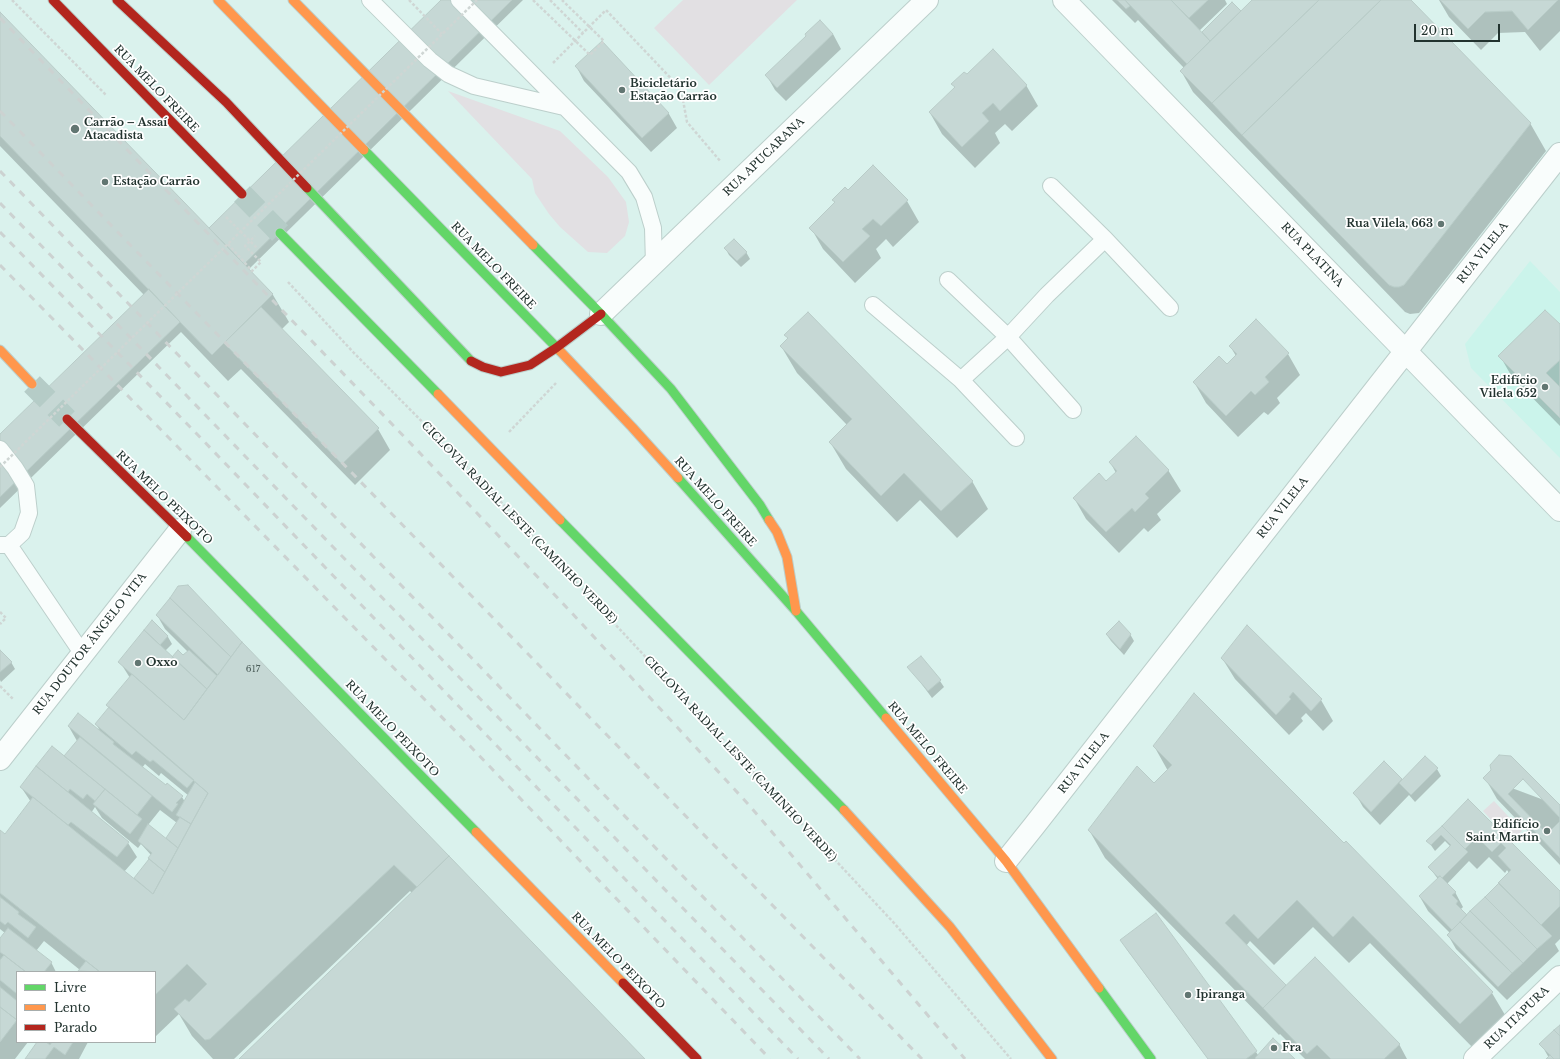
<!DOCTYPE html>
<meta charset="utf-8">
<style>
body{margin:0}
#map{position:relative;width:1560px;height:1059px;overflow:hidden;background:#daf2ed;font-family:"Libre Baskerville",serif}
canvas{display:block}
.legend{position:absolute;left:16px;top:971px;width:140px;height:72px;box-sizing:border-box;background:#fff;border:1px solid #a7adac;margin:0;padding:5px 7px;list-style:none;font-size:12px;color:#22332f}
.legend li{display:flex;align-items:center;gap:8px;height:20px}
.legend b{width:20px;border:1px solid #a7adac}
.scale{position:absolute;left:1414px;top:24px;width:86px;height:18px;box-sizing:border-box;border:2px solid #22332f;border-top:0;padding-left:5px;font-size:12px;line-height:14px;white-space:nowrap;color:#22332f;-webkit-text-stroke:3px #fff;paint-order:stroke}
</style>
<div id="map">
<canvas width="1560" height="1059"></canvas>
<ul class="legend">
<li><b style="height:5px;background:#63d668"></b>Livre</li>
<li><b style="height:5px;background:#ff974d"></b>Lento</li>
<li><b style="height:5px;background:#b3261e"></b>Parado</li>
</ul>
<div class="scale">20 m</div>
</div>
<script>
const c = document.querySelector('canvas').getContext('2d');
c.lineJoin = 'round';
function paint(path, color) {
  c.fillStyle = color;
  c.fill(path, 'evenodd');
}
function toPath(rows) {
  const path = new Path2D();
  for (const r of rows) {
    path.moveTo(r[0], r[1]);
    for (let i = 2; i < r.length; i += 2) path.lineTo(r[i], r[i + 1]);
  }
  return path;
}
function trace(path, color, width, dash) {
  c.strokeStyle = color;
  c.lineWidth = width;
  c.lineCap = dash ? 'butt' : 'round';
  c.setLineDash(dash || []);
  c.stroke(path);
}
function label(font, color, halo, rows, align = 'center') {
  c.font = font + ' "Libre Baskerville",serif';
  c.lineWidth = 3.5;
  c.setLineDash([]);
  c.textBaseline = 'middle';
  c.strokeStyle = halo;
  c.fillStyle = color;
  for (const [text, x, y, turn = 0] of rows) {
    c.save();
    c.translate(x, y);
    c.rotate((+turn || 0) * Math.PI / 180);
    c.textAlign = isNaN(turn) ? turn : align;
    if (halo) c.strokeText(text, 0, 0);
    c.fillText(text, 0, 0);
    c.restore();
  }
}
const built = toPath([
 [1530,261,1560,292,1560,458,1471,368,1465,344]
]);
const green = toPath([
 [683,0,797,0,709,85,654,28],
 [448,91,560,131,608,177,626,202,629,222,625,236,607,253,588,252,560,227,549,214,535,193,532,179],
 [1494,801,1522,831,1511,841,1483,811]
]);
const shadow = toPath([
 [442,0,523,0,248,270,273,295,289,322,281,330,378,429,390,450,355,485,241,369,228,381,181,332,0,508,0,435,144,295,0,146,0,14,209,230],
 [1112,0,1225,0,1227,4,1199,31,1205,37,1203,32,1241,12,1254,0,1409,0,1530,123,1546,151,1419,313,1410,314,1405,312,1193,92,1181,71,1184,68,1138,20,1135,23],
 [1439,0,1560,0,1560,31,1540,51,1525,32,1498,33,1481,50,1449,17],
 [820,21,833,34,841,49,786,101,775,90,767,76,808,36],
 [602,42,669,114,677,128,651,152,584,81,576,66],
 [953,84,1026,85,1038,106,1012,131,1005,124,995,133,1000,143,975,168,942,134,930,113,955,88],
 [833,200,907,201,919,222,893,247,886,239,876,249,881,258,855,283,823,249,811,228,836,203],
 [725,248,746,252,750,259,741,267,729,255],
 [1560,326,1560,426,1512,377,1500,356],
 [786,335,972,481,988,509,957,538,920,500,897,522,846,469,830,442,847,425,797,373,781,346,788,339],
 [1230,346,1288,354,1300,375,1277,398,1280,403,1268,415,1264,412,1238,437,1206,403,1194,382,1227,366,1236,356],
 [1110,462,1168,470,1181,491,1157,514,1161,520,1148,532,1144,528,1119,553,1086,519,1074,498,1106,482,1116,473],
 [157,615,644,1059,240,1059,412,893,410,891,234,1059,213,1059,192,1036,179,1014,155,1037,155,972,80,972,80,970,44,941,36,951,51,962,56,972,17,972,17,1042,28,1042,15,1059,0,1059,0,940,5,933,0,929,0,831,5,836,31,802,21,787,53,747,64,757,77,741,69,727,100,731,96,724,109,708,130,678,120,662,152,622,168,637,172,644,165,651,172,658,183,657,188,652,165,629],
 [145,764,159,776,161,773,189,796,185,802,182,797,142,768],
 [95,807,102,818,138,848,141,844,151,855,149,858,150,860,134,880,124,872,137,857,128,843,91,813],
 [160,810,177,823,166,840,148,825],
 [1247,627,1321,700,1333,721,1323,731,1306,713,1301,718,1303,721,1289,735,1235,679,1222,658],
 [1130,634,1134,641,1124,655,1111,641,1107,635],
 [0,651,11,662,15,669,1,682,0,680],
 [909,667,940,681,944,687,932,698],
 [1154,746,1492,993,1508,1020,1476,1051,1370,943,1349,963,1313,927,1274,965,1250,941,1246,946,1286,987,1399,1044,1407,1059,1305,1059,1280,1034,1279,1035,1105,858,1089,830,1154,785,1168,771],
 [1425,757,1437,769,1441,776,1415,802,1409,795,1380,825,1363,807,1355,793,1384,762,1402,781],
 [1485,778,1560,806,1560,865,1497,799],
 [1468,800,1560,892,1560,939,1555,944,1559,951,1507,1000,1456,949,1448,935,1450,933,1428,911,1420,897,1438,879,1429,867,1451,847,1445,841,1435,851,1428,841],
 [1489,857,1505,873,1507,870,1509,873,1467,917,1461,909,1463,907,1455,892,1447,884,1469,861,1477,869],
 [1125,947,1256,1052,1258,1055,1293,1059,1208,1059],
 [1560,1026,1560,1059,1548,1059,1549,1058,1541,1044],
 [36,1042,88,1042,79,1059,26,1059,37,1043]
]);
const building = toPath([
 [441,0,512,0,244,264,209,228,441,0],
 [1117,0,1125,0,1130,6,1126,9,1117,0],
 [1125,0,1171,0,1210,41,1187,64,1125,0],
 [1171,0,1208,0,1189,18,1171,0],
 [1252,0,1319,0,1212,103,1180,71,1252,0],
 [1319,0,1381,0,1242,135,1212,103,1319,0],
 [1381,0,1411,0,1531,123,1404,285,1399,287,1394,287,1389,285,1242,135,1381,0],
 [1440,0,1558,0,1528,30,1512,11,1485,12,1468,29,1440,0],
 [1232,2,1241,11,1210,41,1202,32,1232,2],
 [0,12,273,294,212,355,0,136,0,12],
 [820,20,833,34,777,88,765,75,806,36,805,34,820,20],
 [602,41,669,113,642,138,575,66,602,41],
 [993,49,1027,85,1000,111,993,103,982,113,989,121,962,147,929,112,955,87,951,84,964,72,967,74,993,49],
 [873,165,908,200,881,226,873,219,862,229,870,236,843,262,809,228,835,202,832,200,845,187,848,190,873,165],
 [734,239,747,252,737,261,724,248,734,239],
 [149,289,180,322,0,497,0,434,149,289],
 [261,307,379,428,342,464,224,343,261,307],
 [1545,310,1560,324,1560,418,1498,356,1545,310],
 [808,312,973,481,941,511,904,473,881,496,829,442,852,419,780,346,788,338,784,335,808,312],
 [1256,319,1289,353,1265,377,1269,382,1255,395,1251,391,1226,416,1193,382,1219,356,1227,364,1237,354,1229,346,1256,319],
 [1560,360,1560,387,1546,373,1560,360],
 [1136,436,1169,470,1145,494,1149,498,1135,512,1132,508,1106,532,1073,498,1099,473,1106,481,1117,471,1109,462,1136,436],
 [188,585,242,642,231,657,170,598,178,586,188,585],
 [170,598,231,657,218,675,156,615,170,598],
 [152,620,168,636,160,645,144,630,152,620],
 [1119,621,1131,634,1120,649,1106,634,1119,621],
 [1247,625,1322,699,1311,711,1293,692,1289,697,1291,699,1276,715,1221,658,1247,625],
 [144,630,207,689,184,720,118,662,144,630],
 [242,642,449,856,417,887,394,865,210,1039,205,1040,174,1009,185,999,189,1002,207,984,187,964,155,995,155,972,100,972,0,893,0,830,5,834,33,797,153,894,208,793,106,705,132,674,184,720,242,642],
 [0,650,12,662,0,672,0,650],
 [178,650,183,655,189,650,217,676,207,689,172,657,178,650],
 [921,656,941,680,928,691,907,667,921,656],
 [1194,693,1344,843,1346,841,1493,992,1460,1024,1353,916,1333,937,1297,900,1258,939,1234,914,1225,923,1286,985,1263,1008,1088,830,1137,766,1154,783,1172,765,1153,746,1194,693],
 [109,707,194,780,187,788,153,760,150,762,136,751,132,755,95,724,109,707],
 [78,713,114,742,113,744,166,785,167,783,183,796,176,803,178,804,172,812,68,726,78,713],
 [80,737,152,796,137,815,64,756,80,737],
 [52,746,105,789,95,801,87,794,83,799,70,789,68,792,36,766,52,746],
 [1499,755,1511,756,1560,805,1560,858,1483,778,1491,770,1490,765,1499,755],
 [1425,756,1438,768,1411,795,1399,783,1425,756],
 [1384,761,1402,779,1371,812,1353,793,1384,761],
 [36,766,129,842,117,857,71,822,68,825,20,787,36,766],
 [1523,779,1560,818,1560,821,1547,834,1508,794,1523,779],
 [195,782,208,793,191,824,176,815,195,782],
 [105,789,142,819,130,834,93,804,105,789],
 [1468,799,1560,891,1560,906,1541,925,1498,883,1511,870,1498,856,1506,848,1501,843,1492,852,1477,837,1465,849,1442,826,1468,799],
 [180,817,191,824,178,848,166,838,180,817],
 [148,824,178,848,165,872,148,858,152,853,138,841,148,824],
 [1442,826,1468,852,1442,878,1440,876,1438,877,1428,867,1451,845,1441,835,1431,845,1426,841,1442,826],
 [449,856,645,1059,239,1059,417,887,449,856],
 [149,859,165,872,153,894,134,878,149,859],
 [1440,876,1456,892,1452,895,1458,901,1456,904,1467,915,1452,930,1419,896,1440,876],
 [1499,883,1552,936,1537,949,1485,897,1499,883],
 [0,897,19,912,18,914,36,927,28,938,8,922,5,925,0,921,0,897],
 [1485,897,1537,949,1523,963,1470,911,1485,897],
 [1470,911,1523,963,1512,973,1460,922,1470,911],
 [1156,913,1257,1051,1246,1059,1208,1059,1120,940,1156,913],
 [1460,922,1512,973,1498,987,1447,935,1460,922],
 [8,928,52,962,44,972,26,972,0,952,0,938,8,928],
 [4,955,26,972,17,972,17,994,0,980,0,960,4,955],
 [1315,957,1400,1044,1384,1059,1331,1059,1317,1045,1307,1054,1263,1008,1315,957],
 [86,961,100,972,78,971,86,961],
 [0,987,17,1001,17,1020,0,1007,0,987],
 [0,1007,17,1020,0,1042,0,1007],
 [1560,1025,1560,1036,1554,1030,1560,1025],
 [1554,1030,1560,1036,1560,1059,1554,1059,1539,1044,1554,1030],
 [1273,1038,1295,1059,1256,1059,1255,1058,1273,1038],
 [37,1042,46,1042,50,1045,52,1042,73,1042,65,1055,54,1047,45,1059,25,1059,37,1042],
 [1550,1055,1554,1059,1546,1059,1550,1055]
]);
const secondaryTunnel = toPath([
 [32,384,67,419]
]);
const highwayTunnel = toPath([
 [242,194,280,233]
]);
const path = toPath([
 [12,0,106,95],
 [409,0,442,34],
 [550,0,583,33],
 [553,63,606,10,681,89,687,122,721,162],
 [226,217,258,249],
 [228,244,252,271,261,262,245,246,255,236],
 [288,282,354,353,486,486,894,923,1011,1059],
 [509,432,556,383],
 [0,612,6,618,0,624],
 [0,686,14,700]
]);
const lane = toPath([
 [370,0,430,60,448,74,474,86,564,107],
 [459,0,629,172,644,197,653,228,654,265],
 [1051,186,1105,239],
 [948,280,1008,337,1073,410],
 [873,305,961,380,1008,337,1047,295,1105,239,1170,308],
 [961,380,1016,438],
 [0,449,15,468,26,486,29,513,22,533,9,545,0,545],
 [9,545,82,653]
]);
const street = toPath([
 [1064,0,1560,510],
 [601,314,927,0],
 [0,759,180,530],
 [1006,861,1034,826,1560,154],
 [1475,1059,1560,977]
]);
const fast = toPath([
 [364,150,560,351],
 [307,188,471,361],
 [280,233,438,394],
 [533,245,601,314,671,389,760,505,769,520],
 [678,478,796,611,886,718],
 [560,520,844,810],
 [187,537,476,832],
 [1099,988,1151,1059]
]);
const slow = toPath([
 [218,0,364,150],
 [293,0,533,245],
 [0,350,32,384],
 [560,351,632,427,678,478],
 [438,394,560,520],
 [769,520,777,532,787,557,796,611],
 [886,718,1006,861,1099,988],
 [844,810,950,927,1052,1059],
 [476,832,623,983]
]);
const jam = toPath([
 [53,0,242,194],
 [117,0,226,102,307,188],
 [471,361,483,367,501,372,530,365,556,348,601,314],
 [67,419,187,537],
 [623,983,697,1059]
]);
const rail = toPath([
 [0,18,417,450,570,611,749,805,965,1059],
 [0,111,922,1059],
 [0,171,860,1059],
 [0,203,829,1059],
 [0,232,195,432,798,1059],
 [0,265,471,747,770,1059]
]);
const pathBridge = toPath([
 [533,0,590,55,604,41,562,0],
 [0,467,477,0]
]);
const markers = [
 [622,90,4,"#627672"],
 [75,129,5,"#627672"],
 [105,182,4,"#627672"],
 [1441,224,4,"#627672"],
 [1545,387,4,"#627672"],
 [138,663,4,"#627672"],
 [1547,831,4,"#627672"],
 [1188,995,4,"#627672"],
 [1274,1048,4,"#627672"]
];
const numberNames = [
 ["617",253,669]
];
const poiNames = [
 ["Bicicletário",630,84],
 ["Estação Carrão",630,97],
 ["Carrão – Assaí",84,123],
 ["Atacadista",84,136],
 ["Estação Carrão",113,182],
 ["Rua Vilela, 663",1433,224,"right"],
 ["Edifício",1537,381,"right"],
 ["Vilela 652",1537,394,"right"],
 ["Oxxo",146,663],
 ["Edifício",1539,825,"right"],
 ["Saint Martin",1539,838,"right"],
 ["Ipiranga",1196,995],
 ["Fra",1282,1048]
];
const streetNames = [
 ["RUA MELO FREIRE",156,89,46],
 ["RUA APUCARANA",764,157,-44],
 ["RUA VILELA",1483,253,-52],
 ["RUA PLATINA",1312,255,46],
 ["RUA MELO FREIRE",493,266,46],
 ["RUA MELO PEIXOTO",164,498,44],
 ["RUA MELO FREIRE",715,502,48],
 ["RUA VILELA",1283,508,-52],
 ["CICLOVIA RADIAL LESTE (CAMINHO VERDE)",519,523,46],
 ["RUA DOUTOR ÂNGELO VITA",90,644,-52],
 ["RUA MELO PEIXOTO",392,729,46],
 ["RUA MELO FREIRE",927,748,50],
 ["CICLOVIA RADIAL LESTE (CAMINHO VERDE)",740,759,47],
 ["RUA VILELA",1084,763,-52],
 ["RUA MELO PEIXOTO",618,961,46],
 ["RUA ITAPURA",1517,1018,-44]
];
paint(built, '#cbf4eb');
paint(green, '#e2e0e3');
paint(shadow, '#0003');
paint(building, '#c6d8d5');
trace(building, '#b9ccc8', 1);
trace(secondaryTunnel, '#b5ccc7', 22, [22, 11]);
trace(highwayTunnel, '#b5ccc7', 22, [22, 11]);
trace(lane, '#bccfcb', 18);
trace(street, '#bccfcb', 24);
trace(fast, '#bccfcb', 11);
trace(slow, '#bccfcb', 11);
trace(jam, '#bccfcb', 11);
trace(path, '#cfd6d4', 2.5, [3, 2]);
trace(lane, '#f9fdfc', 16);
trace(street, '#f9fdfc', 22);
trace(fast, '#63d668', 9);
trace(slow, '#ff974d', 9);
trace(jam, '#b3261e', 9);
trace(rail, '#ccd2d1', 3, [7, 7]);
trace(pathBridge, '#cfd6d4', 2.5, [3, 2]);
for (const [x, y, r, color] of markers) {
  const dot = new Path2D();
  dot.arc(x, y, r, 0, 2 * Math.PI);
  c.fillStyle = color;
  c.fill(dot);
  trace(dot, '#fff', 1.5);
}
label('9px', '#4c5d59', null, numberNames);
label('bold 11px', '#22332f', '#fff', poiNames, 'left');
label('11px', '#22332f', '#fff', streetNames);
</script>
